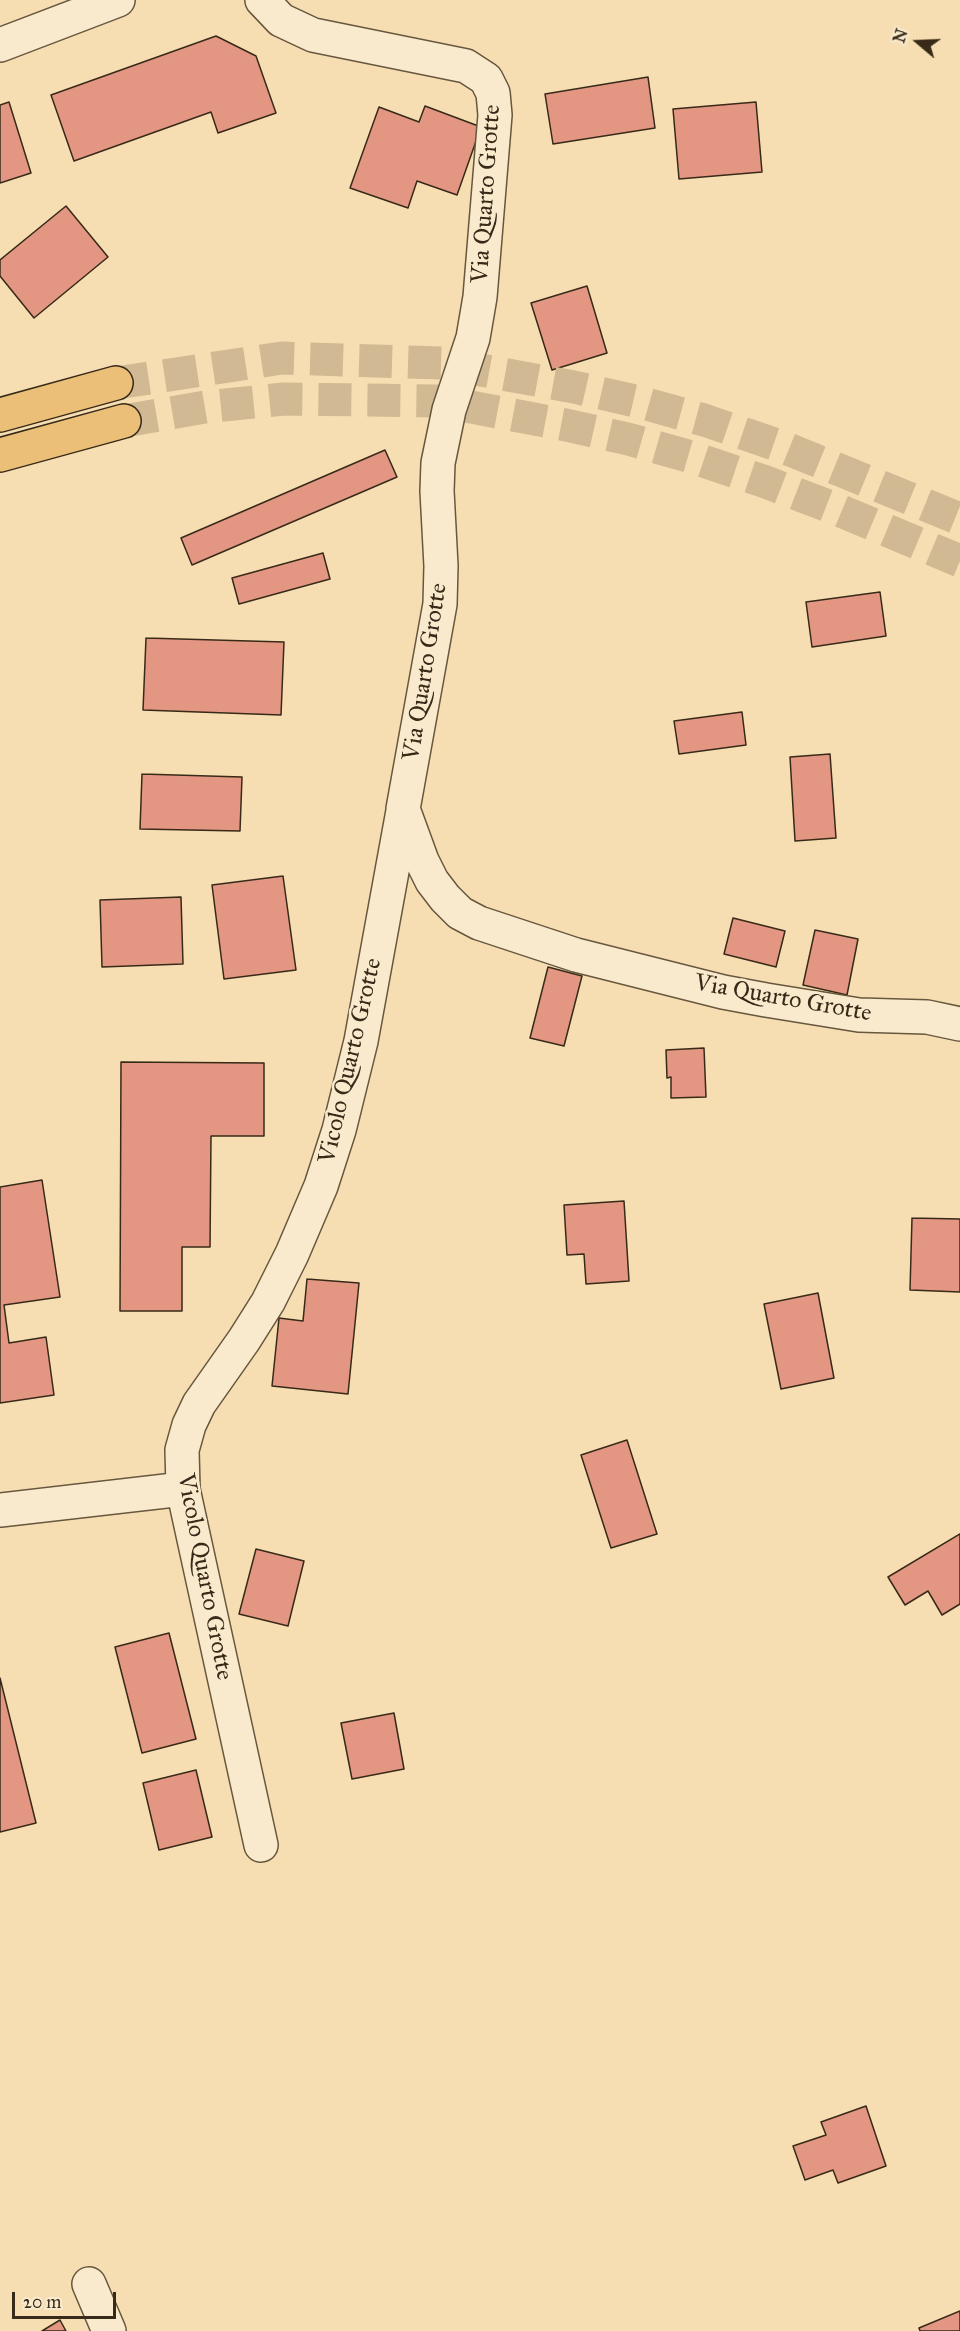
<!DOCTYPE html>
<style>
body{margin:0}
#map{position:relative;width:960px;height:2331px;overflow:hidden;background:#f7deb2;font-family:"IM FELL Great Primer",serif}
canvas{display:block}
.north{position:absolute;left:888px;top:12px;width:60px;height:60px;-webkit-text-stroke:4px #faeacd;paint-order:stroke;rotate:289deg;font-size:16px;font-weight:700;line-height:24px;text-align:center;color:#372a18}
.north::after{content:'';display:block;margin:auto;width:21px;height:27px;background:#372a18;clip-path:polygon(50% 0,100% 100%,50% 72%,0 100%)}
.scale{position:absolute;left:12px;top:2292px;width:104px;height:27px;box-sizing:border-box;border:3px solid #372a18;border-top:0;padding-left:8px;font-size:18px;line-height:21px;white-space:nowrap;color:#372a18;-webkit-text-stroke:4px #faeacd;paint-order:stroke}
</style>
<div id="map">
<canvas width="960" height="2331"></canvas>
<div class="north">N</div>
<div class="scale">20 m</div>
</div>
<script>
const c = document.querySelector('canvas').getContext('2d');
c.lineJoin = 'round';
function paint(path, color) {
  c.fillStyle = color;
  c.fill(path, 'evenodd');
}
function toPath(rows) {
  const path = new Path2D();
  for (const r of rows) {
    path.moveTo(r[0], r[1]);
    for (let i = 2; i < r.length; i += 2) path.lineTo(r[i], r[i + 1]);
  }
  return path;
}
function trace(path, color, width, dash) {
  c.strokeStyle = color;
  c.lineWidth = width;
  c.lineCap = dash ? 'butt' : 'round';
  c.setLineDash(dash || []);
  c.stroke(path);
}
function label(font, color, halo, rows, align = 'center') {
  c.font = font + ' "IM FELL Great Primer",serif';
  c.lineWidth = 5;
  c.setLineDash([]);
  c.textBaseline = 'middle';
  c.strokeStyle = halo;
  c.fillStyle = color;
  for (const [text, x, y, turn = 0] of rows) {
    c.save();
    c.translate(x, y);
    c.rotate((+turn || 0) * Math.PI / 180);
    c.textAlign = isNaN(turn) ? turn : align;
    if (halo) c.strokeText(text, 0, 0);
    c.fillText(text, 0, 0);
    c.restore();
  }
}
const building = toPath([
 [216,36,256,56,276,113,218,133,211,112,74,161,51,95,216,36],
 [648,77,655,128,553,144,545,94,648,77],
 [9,102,31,173,0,183,0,105,9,102],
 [756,102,762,172,679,179,673,109,756,102],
 [425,106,481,127,457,195,417,181,408,208,350,188,379,107,419,122,425,106],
 [66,206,108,257,34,318,0,276,0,260,66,206],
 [587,286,607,353,552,370,531,303,587,286],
 [385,450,397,477,192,565,181,538,385,450],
 [323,553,330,579,239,604,232,578,323,553],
 [880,592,886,636,812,647,806,602,880,592],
 [146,638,284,642,281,715,143,710,146,638],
 [742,712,746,745,679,754,674,721,742,712],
 [830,754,836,838,795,841,790,757,830,754],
 [142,774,242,777,240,831,140,829,142,774],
 [283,876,296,970,224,979,212,885,283,876],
 [181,897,183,964,102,967,100,900,181,897],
 [733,918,785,931,776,967,724,954,733,918],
 [815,930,858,939,847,995,803,985,815,930],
 [548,967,582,976,564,1046,530,1038,548,967],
 [704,1048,706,1097,671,1098,671,1077,667,1078,666,1050,704,1048],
 [121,1062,264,1063,264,1136,211,1136,210,1247,182,1247,182,1311,120,1311,121,1062],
 [42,1180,60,1297,4,1305,9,1343,46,1337,54,1395,0,1403,0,1187,42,1180],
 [624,1201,629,1281,586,1284,584,1254,567,1255,564,1205,624,1201],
 [912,1218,960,1219,960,1292,910,1290,912,1218],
 [307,1279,359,1283,348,1394,272,1386,279,1318,303,1321,307,1279],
 [818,1293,834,1378,781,1389,764,1304,818,1293],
 [627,1440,657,1534,611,1548,581,1455,627,1440],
 [960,1534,960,1604,942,1615,928,1591,905,1605,888,1577,960,1534],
 [256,1549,304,1561,288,1626,239,1614,256,1549],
 [169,1633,196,1739,142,1753,115,1647,169,1633],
 [0,1678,36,1823,0,1832,0,1678],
 [394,1713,404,1769,352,1779,341,1723,394,1713],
 [196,1770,212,1837,159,1850,143,1783,196,1770],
 [866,2106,886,2166,838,2183,833,2170,805,2180,793,2146,826,2135,821,2122,866,2106],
 [960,2311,960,2331,920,2331,919,2328,960,2311],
 [60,2320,66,2331,42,2331,60,2320]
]);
const highwayTunnel = toPath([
 [116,383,282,358,442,363,574,387,639,402,704,420,783,447,960,519],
 [124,421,205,407,284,399,439,401,566,425,628,439,691,457,766,482,841,511,960,561]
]);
const minor = toPath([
 [262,0,281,20,313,35,466,66,486,79,493,93,495,115,480,297,473,338,449,410,438,463,437,491,441,566,440,604,403,809,422,861,432,881,445,898,460,913,479,923,576,955,723,992,766,1000,859,1015,927,1017,960,1024],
 [0,45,118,0],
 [0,1510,183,1489],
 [261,1845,183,1489,182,1450,189,1425,199,1404,244,1340,268,1302,292,1254,321,1186,339,1130,361,1041,403,811],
 [89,2284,109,2331]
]);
const highway = toPath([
 [0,415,116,383],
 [0,455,124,421]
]);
const streetNames = [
 ["Via Quarto Grotte",487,194,-86],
 ["Via Quarto Grotte",426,672,-81],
 ["Via Quarto Grotte",783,999,10],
 ["Vicolo Quarto Grotte",351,1061,-77],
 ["Vicolo Quarto Grotte",204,1577,79]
];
paint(building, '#e39681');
trace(building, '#372a18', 1.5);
trace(highwayTunnel, '#d1ba93', 33, [33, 16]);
trace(minor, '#67573e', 36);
trace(highway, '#372a18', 36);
trace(minor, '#faeacd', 33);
trace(highway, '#ecbf79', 33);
label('24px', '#372a18', '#faeacd', streetNames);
</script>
